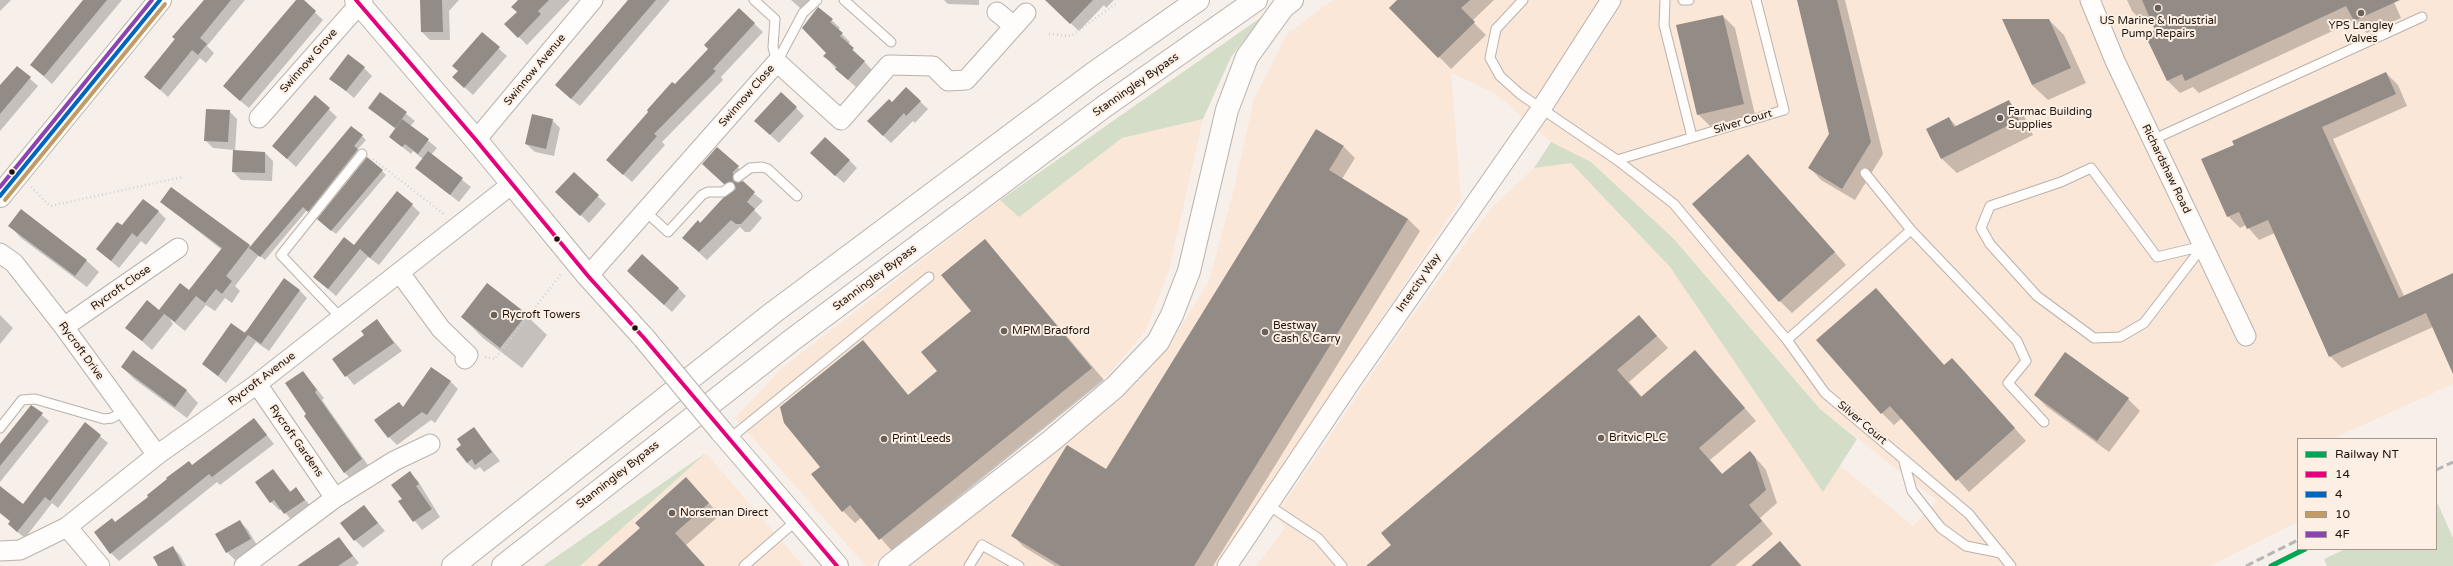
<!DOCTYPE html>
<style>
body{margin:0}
#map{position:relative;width:2453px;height:566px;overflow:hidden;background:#f7f0ea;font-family:"Varela Round",sans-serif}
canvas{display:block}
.legend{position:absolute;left:2297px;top:438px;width:140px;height:112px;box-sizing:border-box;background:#fdefe4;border:1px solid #a3978e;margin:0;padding:5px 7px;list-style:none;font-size:12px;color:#1c140d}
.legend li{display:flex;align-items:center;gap:8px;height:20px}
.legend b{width:20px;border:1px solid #a3978e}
</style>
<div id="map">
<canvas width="2453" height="566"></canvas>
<ul class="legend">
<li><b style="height:5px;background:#00a651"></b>Railway NT</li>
<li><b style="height:5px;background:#e5007d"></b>14</li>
<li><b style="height:5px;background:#0065bd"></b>4</li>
<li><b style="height:5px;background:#c39c65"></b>10</li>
<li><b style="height:5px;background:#8e44ad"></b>4F</li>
</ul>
</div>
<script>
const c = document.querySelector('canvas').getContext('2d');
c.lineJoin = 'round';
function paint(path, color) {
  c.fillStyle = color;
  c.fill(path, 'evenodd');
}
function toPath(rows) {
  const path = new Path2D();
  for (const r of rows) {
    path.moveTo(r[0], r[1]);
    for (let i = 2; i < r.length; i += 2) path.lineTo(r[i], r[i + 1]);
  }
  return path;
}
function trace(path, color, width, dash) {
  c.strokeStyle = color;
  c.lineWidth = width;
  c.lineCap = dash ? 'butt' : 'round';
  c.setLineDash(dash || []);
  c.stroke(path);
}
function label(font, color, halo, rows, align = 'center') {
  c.font = font + ' "Varela Round",sans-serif';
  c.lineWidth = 4;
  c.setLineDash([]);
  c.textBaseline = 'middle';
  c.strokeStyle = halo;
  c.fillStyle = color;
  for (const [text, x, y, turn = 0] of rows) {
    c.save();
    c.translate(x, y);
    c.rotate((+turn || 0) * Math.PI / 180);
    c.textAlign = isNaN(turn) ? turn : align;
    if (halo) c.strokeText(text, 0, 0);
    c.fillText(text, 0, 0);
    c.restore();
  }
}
const built = toPath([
 [1333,0,2453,0,2453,384,2332,439,2298,439,2298,522,2210,566,1256,566,1285,528,1276,515,1404,327,1493,206,1534,168,1571,162,1670,267,1760,399,1913,526,1937,501,1820,409,1673,238,1591,162,1551,142,1496,94,1451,73,1461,199,1217,566,905,566,1150,368,1176,334,1209,281,1234,189,1254,99,1287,34],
 [1203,119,1169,270,1146,330,1111,372,871,566,866,566,735,418,782,368,1000,200,1019,216,1122,138],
 [706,453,803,566,580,566]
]);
const green = toPath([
 [1263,16,1231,57,1203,119,1122,138,1019,217,1000,200],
 [1551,142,1591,162,1673,238,1820,409,1857,439,1823,492,1670,267,1571,163,1534,168],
 [706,453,580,566,543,566],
 [2438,504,2453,538,2453,566,2327,566,2324,559,2345,549,2436,549,2436,505]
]);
const shadow = toPath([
 [0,0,11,0,0,11],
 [85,0,122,0,52,84,31,65],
 [204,0,245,0,207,46,214,53,206,63,200,58,168,97,146,77],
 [298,0,302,0,323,20,249,108,232,94],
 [421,0,459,0,449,11,450,40,430,40,422,32],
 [519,0,570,0,527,45,506,24,518,12],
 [628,0,670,0,580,106,564,93],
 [791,0,819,0,807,14],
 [944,0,979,0,979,5,948,4],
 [1060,0,1114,0,1106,8,1104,5,1079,31,1053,7],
 [1399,0,1494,0,1472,21,1486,35,1451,69,1391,8],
 [1798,0,1845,0,1883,154,1855,200,1821,180,1810,168,1830,134],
 [2127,0,2393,0,2401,18,2367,33,2354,21,2199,93,2193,87,2180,93,2168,81,2157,31,2152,20,2144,23,2132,11],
 [819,8,840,28,838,30,850,42,848,44,872,70,857,88,836,69,825,56,828,53,803,28],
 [739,9,763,32,721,77,723,80,662,142,665,145,632,182,616,168,675,86,709,49],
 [1723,16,1735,28,1755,115,1710,126,1698,114],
 [2049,20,2064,35,2086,83,2048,100,2032,85],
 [482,34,507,56,473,95,462,85,459,72],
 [17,67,38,86,0,131,0,87],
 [364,68,372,76,354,98,330,78],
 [2386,73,2398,85,2407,106,2333,139,2404,296,2453,274,2453,364,2433,327,2342,368,2330,356,2275,233,2259,240,2246,225,2240,228,2228,216,2203,160],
 [906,88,928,109,915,123,913,121,891,143,868,121,892,103],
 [380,93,415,121,410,126,437,148,431,155,471,187,459,202,416,168,423,159,413,151,411,154,390,137,396,129,370,108],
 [315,97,337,117,296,167,273,146],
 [2008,101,2024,116,2033,135,1957,173,1941,158,1949,118,1957,127],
 [796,108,804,116,779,143,764,129],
 [229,111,237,119,235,152,265,153,273,161,272,181,241,180,233,172,234,150,213,148,205,140],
 [552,120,560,128,554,156,535,152,526,144],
 [362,136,366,140,357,150,361,154,312,215,307,210,265,260,259,255,235,286,240,291,232,303,225,298,215,311,206,305,185,331,170,319,173,324,152,350,127,328,160,311,180,285,190,292,222,250,161,202,171,189,251,247],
 [1344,147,1355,158,1342,179,1408,219,1420,231,1213,566,1055,566,1024,547,1012,535,1107,471],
 [717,148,746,175,741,183,763,201,754,210,762,218,750,232,745,232,740,227,707,260,692,246,700,224,733,192,711,172],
 [849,160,857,168,844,183,819,161],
 [1760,168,1846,265,1792,313,1780,301],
 [382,171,386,175,336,234,322,223],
 [574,174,606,204,589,223,565,200],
 [412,205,420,213,379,265,368,257,336,296,314,277],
 [21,210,87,261,99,272,87,287,21,238,10,226],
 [158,211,166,219,146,245,141,241,119,268,97,249,122,227],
 [985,240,1104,380,892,551,862,517,855,523,843,511,822,467,863,341,909,396,938,371,972,311],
 [636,279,678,288,686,296,672,312],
 [1876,289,1945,366,1952,359,1964,371,2026,441,1969,492,1902,418,1894,425,1882,413],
 [299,290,307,298,269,351,256,342,226,383,203,364],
 [0,315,13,328,0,344],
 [526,315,547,335,522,368,483,338,462,317],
 [1639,316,1668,348,1629,382,1642,397,1695,351,1756,421,1710,460,1723,475,1750,452,1761,464,1766,470,1777,503,1760,518,1773,534,1735,566,1381,566],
 [377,321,402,351,354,385,333,359,365,336],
 [133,352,187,391,198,403,187,418,134,379,122,367],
 [303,372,324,398,322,400,370,468,352,480,344,472,308,414],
 [451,382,458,389,435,423,431,420,397,445,389,437,403,408],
 [2035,395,2128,399,2140,411,2109,452,2047,407],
 [31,406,49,421,0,482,0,446],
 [254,419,274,444,220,485,217,482,119,561,111,553,193,466],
 [85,424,108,443,58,508,52,503,25,538,16,531,11,522,0,513,0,488,23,505],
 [474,428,500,461,484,472,480,467,475,470,467,463,463,445],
 [273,470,291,492,296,489,312,508,293,522,282,509,279,510,271,502,256,482],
 [410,473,418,481,440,517,422,530,400,502,403,499],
 [697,490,720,515,686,545,705,566,599,566,641,528],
 [364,506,385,531,363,548,355,540],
 [240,522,248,530,258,547,235,560,227,552],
 [339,538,359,563,355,566,299,566],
 [1780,542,1802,566,1752,566],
 [172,547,180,555,186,566,159,566]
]);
const building = toPath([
 [83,0,107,0,44,76,30,65],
 [204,0,231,0,200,38,207,44,198,55,192,50,160,90,144,77,175,39,172,37],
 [296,0,304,0,316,11,240,101,223,86],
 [420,0,442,0,443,32,421,32],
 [518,0,549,0,538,11,541,14,518,38,504,24,517,12,511,7],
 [628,0,656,0,571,99,555,85],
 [1045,0,1093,0,1070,24],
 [1397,0,1470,0,1461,8,1475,22,1438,58,1389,8],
 [1797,0,1837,0,1871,142,1842,189,1808,168,1829,134],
 [2142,0,2400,0,2354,21,2346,6,2185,81,2182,74,2167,81,2145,35,2155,30],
 [818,7,833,19,830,22,843,33,840,36,854,48,852,50,865,61,848,80,835,69,837,67,823,56,826,53,802,28],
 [739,8,755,23,713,69,716,71,654,134,657,136,623,175,606,160,648,112,647,110,672,82,675,84,708,49,704,45],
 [1723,15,1744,104,1697,115,1676,25],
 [2002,19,2049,19,2071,68,2032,85],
 [482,32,500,47,464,88,452,77,458,71,452,66],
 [348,54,365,67,346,91,329,79],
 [17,66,31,77,0,114,0,85],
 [2386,72,2396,94,2322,127,2399,298,2453,273,2453,374,2426,313,2329,357,2268,220,2247,229,2239,212,2227,217,2201,159,2234,145,2232,141],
 [906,87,921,101,906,116,904,113,883,136,867,121,889,99,892,102],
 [380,92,407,112,395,128,368,108],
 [781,92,797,107,770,135,754,121],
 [315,95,330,108,287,159,272,146],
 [2009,100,2019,120,1941,159,1926,129,1949,117,1954,127],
 [206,109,230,110,228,142,204,141],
 [532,114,553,119,546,149,525,144],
 [402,119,429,139,418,154,405,144,402,147,389,137],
 [351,126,363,135,354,146,358,149,308,212,303,207,260,257,249,248],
 [1316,129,1344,146,1329,170,1408,219,1194,566,1061,566,1011,536,1067,445,1106,469],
 [825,137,850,160,835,176,810,153],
 [717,147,739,166,733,172,733,181,738,183,743,181,755,192,747,202,755,209,741,224,736,224,731,220,699,252,682,238,698,220,700,223,723,198,736,189,733,182,724,184,702,164],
 [233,150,265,152,265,173,232,172],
 [428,151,463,178,450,195,415,168],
 [1748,154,1835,252,1779,302,1692,204],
 [367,157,383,170,331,231,317,219],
 [574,172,599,195,580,216,555,192],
 [171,187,250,245,226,276,232,281,222,294,216,289,205,303,196,296,175,322,159,310,164,314,142,341,125,328,147,300,159,310,180,283,189,290,222,248,160,202],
 [397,191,413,204,370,258,360,249,328,289,313,277,344,237,354,245],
 [143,199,159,211,137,237,132,233,111,261,96,249,117,222,122,225],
 [21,209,87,260,75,276,8,226],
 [985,239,1092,368,879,540,850,505,842,512,811,474,820,467,784,423,780,407,863,340,908,395,937,371,921,352,971,311,941,275],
 [642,254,679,288,664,305,627,271],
 [284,278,300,290,261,344,248,335,218,376,202,364,231,323,245,333],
 [487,283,527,314,500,348,461,317],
 [1876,288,1944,365,1952,358,2015,428,1956,481,1890,406,1881,414,1816,340],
 [1639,315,1657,336,1617,370,1641,397,1695,350,1745,408,1699,448,1722,474,1750,451,1755,457,1766,490,1749,505,1762,521,1710,566,1366,566,1391,545,1381,533],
 [377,319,394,343,345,377,332,359,364,335,361,331],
 [133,350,187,390,175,407,121,367],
 [2065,352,2129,398,2097,441,2034,395],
 [431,367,451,381,427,415,422,412,388,438,374,420,399,402,403,407],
 [303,371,317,390,315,392,362,459,344,473,304,416,306,414,285,383],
 [31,405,43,413,0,466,0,444],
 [254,418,267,435,212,477,209,474,110,554,94,532,112,518,115,522,148,497,147,495,167,479,166,478,189,461,192,465],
 [85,422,101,435,50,501,45,497,17,532,8,524,10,521,0,513,0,486,23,504],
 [474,427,492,452,475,465,472,459,467,463,456,449,461,445,457,439],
 [273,469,290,492,296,487,305,500,284,514,274,500,270,503,255,482],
 [410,471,419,484,416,486,432,509,413,522,398,501,402,499,391,485],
 [686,477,709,503,675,533,705,566,597,566,640,528,635,523],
 [364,505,378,523,354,541,340,523],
 [240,520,251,539,226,553,215,534],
 [339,537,353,556,338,566,297,566],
 [1780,541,1801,566,1751,566],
 [173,546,183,566,158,566,153,557]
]);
const path = toPath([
 [1049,34,1071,36,1118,2],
 [373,159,445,215],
 [31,187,50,206,183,177],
 [485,357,495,359,562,273]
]);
const lane = toPath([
 [754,0,775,19,773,47,777,62],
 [844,0,891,42],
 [1523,0,1496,29,1490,58,1500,76,1520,94,1617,160,1674,204,1787,340,1825,393,1969,514,2011,566],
 [1665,0,1664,25,1692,137],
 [1683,0,1689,0],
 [777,62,803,13,817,0],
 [2152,140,2422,17],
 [1617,160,1784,110,1756,0],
 [2091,168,2157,257,2203,246,2144,323,2120,337,2094,338,2037,296,1990,244,1981,228,1990,206,2061,182,2091,168],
 [1865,173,1911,230],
 [738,177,750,168,762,167,768,169,797,196],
 [646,212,668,232,702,195,708,192,723,192,730,187],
 [341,318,281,255,362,154],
 [1787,340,1911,230,2017,341,2026,361,2008,383,2044,422],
 [0,428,22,400,35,399,104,419,112,418,124,411],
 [728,440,929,277],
 [1903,458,1912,491,1941,528,1966,546,2001,553],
 [1268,505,1318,538,1342,566],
 [744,566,797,520],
 [969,566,982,545,1019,566]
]);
const street = toPath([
 [2090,0,2115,61,2246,336],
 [997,12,1014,26],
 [259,118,363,0],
 [476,140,593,0],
 [0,253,14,263,64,327,157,455],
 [400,273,441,329,468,355,465,359],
 [588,276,777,62,841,120,889,65,933,66,948,81,966,80,1026,13],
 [64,327,178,248],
 [257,384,335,498],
 [67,527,100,566],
 [0,551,20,550,67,527,157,455,257,384,512,184],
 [244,566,335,498,394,461,430,444],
 [1227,566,1350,383,1541,109,1611,0]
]);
const secondary = toPath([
 [356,0,476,140,588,276,644,338],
 [0,196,160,0],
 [721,431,837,566]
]);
const highway = toPath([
 [453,566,774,312,1091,75,1198,0],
 [503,566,792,340,1105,106,1256,0],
 [890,566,1051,441,1115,387,1158,342,1172,315,1189,271,1227,110,1247,57,1283,7,1292,0]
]);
const rail = toPath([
 [2436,470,2453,462],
 [2246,566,2298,540]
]);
const secondaryBridge = toPath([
 [644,338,721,431]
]);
const bus1 = toPath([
 [356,0,476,140,588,276,644,338,837,566]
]);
const bus2 = toPath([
 [0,196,160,0]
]);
const bus3 = toPath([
 [5,200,165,4]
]);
const bus4 = toPath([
 [0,187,152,0]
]);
const rail1 = toPath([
 [2271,566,2305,549]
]);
const markers = [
 [2158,8,4,"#69615a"],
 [2361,13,4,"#69615a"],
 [2000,118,4,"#69615a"],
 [12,172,3.5,"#1c140d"],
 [557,239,3.5,"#1c140d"],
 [494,315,4,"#69615a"],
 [635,328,3.5,"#1c140d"],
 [1004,331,4,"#69615a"],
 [1265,332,4,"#69615a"],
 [1601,438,4,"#69615a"],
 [884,439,4,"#69615a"],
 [672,513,4,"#69615a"]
];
const poiNames = [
 ["US Marine & Industrial",2158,21,"center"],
 ["Pump Repairs",2158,34,"center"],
 ["YPS Langley",2361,26,"center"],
 ["Valves",2361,39,"center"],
 ["Farmac Building",2008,112],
 ["Supplies",2008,125],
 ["Rycroft Towers",502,315],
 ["Bestway",1273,326],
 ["Cash & Carry",1273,339],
 ["MPM Bradford",1012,331],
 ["Britvic PLC",1609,438],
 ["Print Leeds",892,439],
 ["Norseman Direct",680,513]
];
const streetNames = [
 ["Swinnow Grove",309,61,-49],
 ["Swinnow Avenue",535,70,-50],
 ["Stanningley Bypass",1136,85,-35],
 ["Swinnow Close",747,96,-49],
 ["Silver Court",1743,122,-17],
 ["Richardshaw Road",2166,169,64],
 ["Stanningley Bypass",875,278,-37],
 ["Intercity Way",1419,283,-55],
 ["Rycroft Close",121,288,-35],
 ["Rycroft Drive",81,351,54],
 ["Rycroft Avenue",262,379,-37],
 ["Silver Court",1862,423,40],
 ["Rycroft Gardens",296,441,55],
 ["Stanningley Bypass",618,475,-38]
];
paint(built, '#fae7d7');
paint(green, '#d3ddc7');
paint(shadow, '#0003');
paint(building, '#938c86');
trace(lane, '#b9b2ac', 11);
trace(street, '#b9b2ac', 21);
trace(secondary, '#b9b2ac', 24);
trace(highway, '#b9b2ac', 24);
trace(path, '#d5d3d1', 2.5, [1, 3]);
trace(lane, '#fefdfc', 9);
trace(street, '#fefdfc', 19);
trace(secondary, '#fefdfc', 22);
trace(highway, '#fefdfc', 22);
trace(rail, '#b8b5b4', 3, [8, 4]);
trace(secondaryBridge, '#b9b2ac', 24, []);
trace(secondaryBridge, '#fefdfc', 22);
trace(bus1, '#e5007d', 4);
trace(bus2, '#0065bd', 4);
trace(bus3, '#c39c65', 4);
trace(bus4, '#8e44ad', 4);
trace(rail1, '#00a651', 5);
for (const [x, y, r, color] of markers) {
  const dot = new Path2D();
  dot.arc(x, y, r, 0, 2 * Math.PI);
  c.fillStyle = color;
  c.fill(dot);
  trace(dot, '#fdefe4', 1.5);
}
label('11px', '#1c140d', '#fdefe4', poiNames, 'left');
label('11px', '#1c140d', '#fdefe4', streetNames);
</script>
